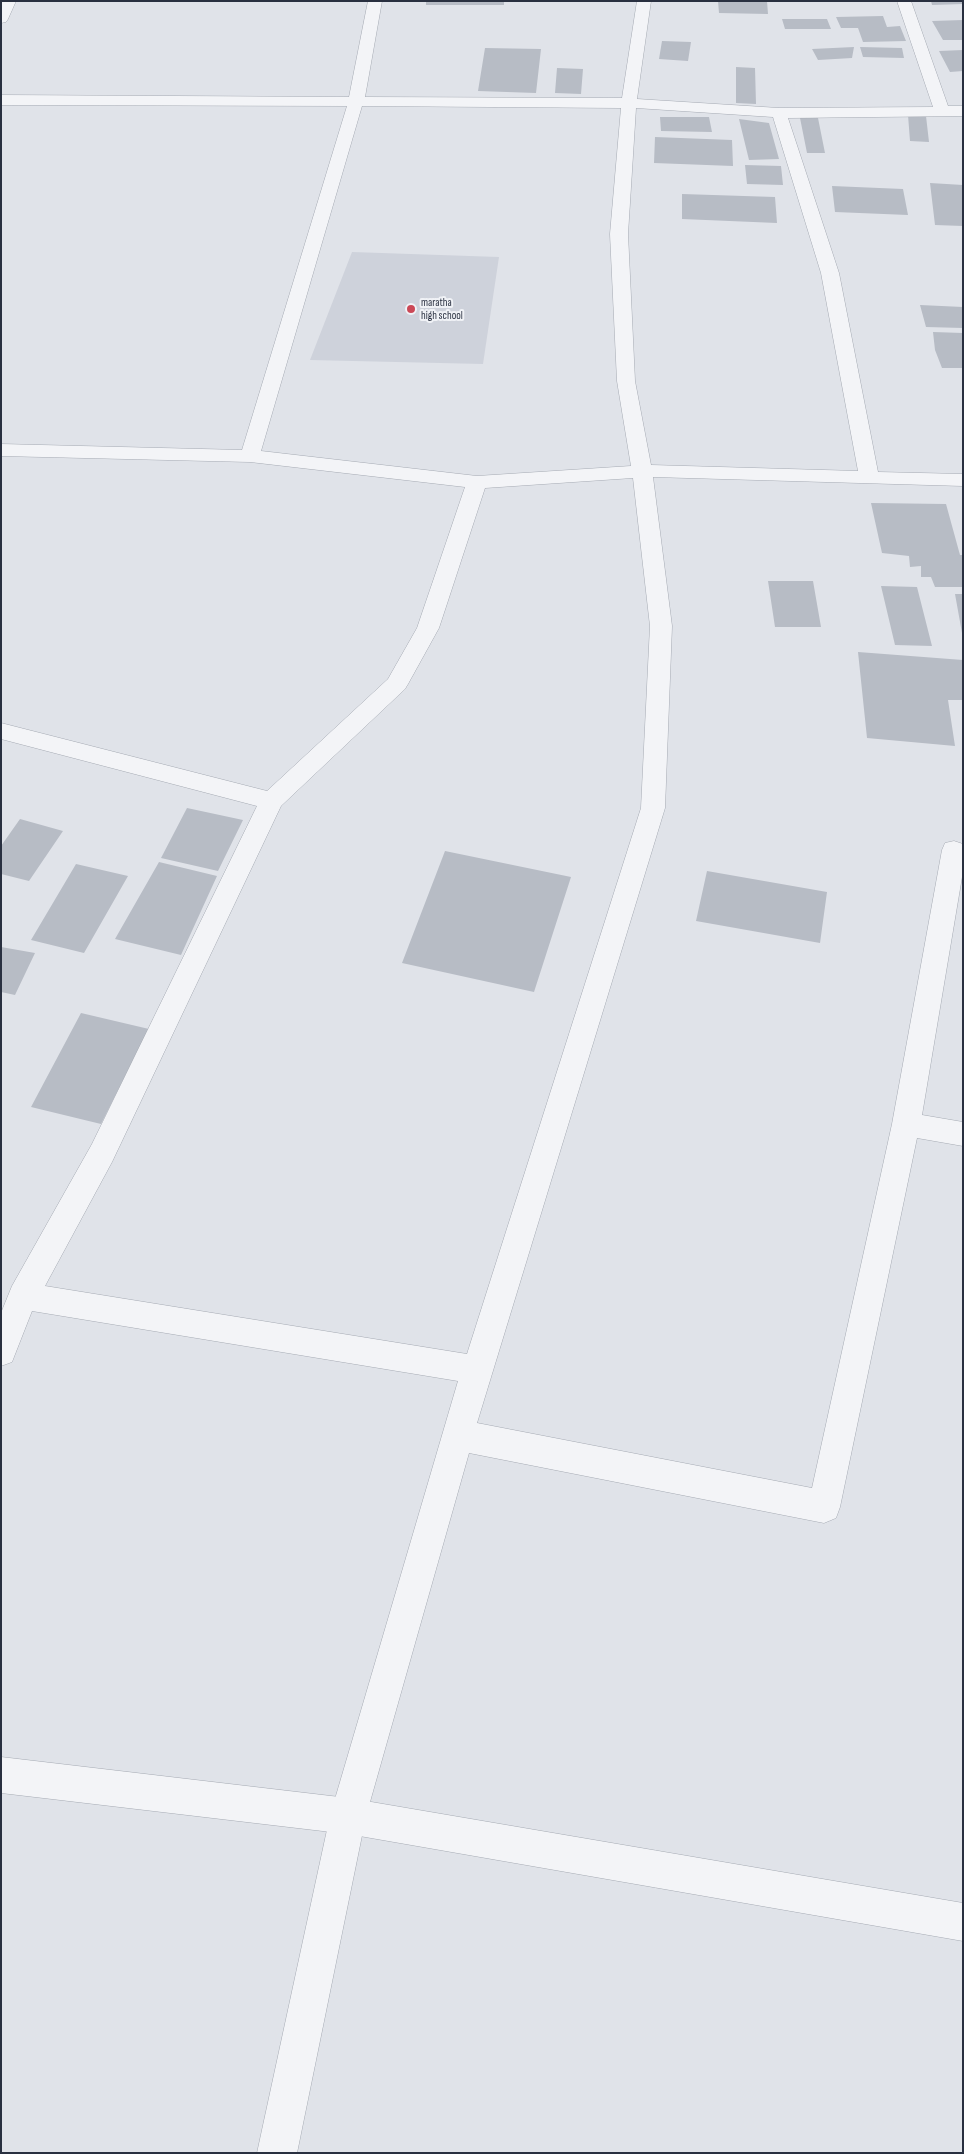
<!DOCTYPE html>
<style>
body{margin:0}
#map{position:relative;width:964px;height:2154px;overflow:hidden;background:#e0e3e9;font-family:"Sofia Sans Condensed",sans-serif}
canvas{display:block}
.frame{position:absolute;inset:0;border:2px solid #293040;pointer-events:none}
</style>
<div id="map">
<canvas width="964" height="2154"></canvas>
<div class="frame"></div>
</div>
<script>
const c = document.querySelector('canvas').getContext('2d');
c.lineJoin = 'round';
function paint(path, color) {
  c.fillStyle = color;
  c.fill(path, 'evenodd');
}
function toPath(rows) {
  const path = new Path2D();
  for (const r of rows) {
    path.moveTo(r[0], r[1]);
    for (let i = 2; i < r.length; i += 2) path.lineTo(r[i], r[i + 1]);
  }
  return path;
}
function trace(path, color, width, dash) {
  c.strokeStyle = color;
  c.lineWidth = width;
  c.lineCap = dash ? 'butt' : 'round';
  c.setLineDash(dash || []);
  c.stroke(path);
}
function label(font, color, halo, rows, align = 'center') {
  c.font = font + ' "Sofia Sans Condensed",sans-serif';
  c.lineWidth = 4;
  c.setLineDash([]);
  c.textBaseline = 'middle';
  c.strokeStyle = halo;
  c.fillStyle = color;
  for (const [text, x, y, turn = 0] of rows) {
    c.save();
    c.translate(x, y);
    c.rotate((+turn || 0) * Math.PI / 180);
    c.textAlign = isNaN(turn) ? turn : align;
    if (halo) c.strokeText(text, 0, 0);
    c.fillText(text, 0, 0);
    c.restore();
  }
}
const built = toPath([
 [352,252,499,257,483,364,310,360]
]);
const building = toPath([
 [426,1,504,1,504,5,426,5],
 [718,1,767,1,768,14,719,13],
 [931,1,963,1,963,4,932,5],
 [883,16,887,27,900,26,906,41,863,42,858,28,841,28,836,17],
 [782,19,827,19,831,29,785,29],
 [963,20,963,40,943,40,932,21],
 [662,41,691,42,688,61,659,59],
 [854,47,852,58,818,60,812,49],
 [860,47,902,48,904,58,863,57],
 [485,48,541,49,536,93,478,91],
 [963,50,963,71,950,72,939,51],
 [736,67,755,68,756,104,736,103],
 [557,68,583,69,581,94,555,93],
 [908,115,926,116,929,142,910,141],
 [660,117,709,117,712,132,661,131],
 [800,118,818,118,825,153,807,153],
 [739,119,769,123,779,159,749,160],
 [655,137,732,140,733,166,654,163],
 [745,165,781,166,783,185,747,184],
 [930,183,963,185,963,226,935,225],
 [832,186,903,189,908,215,835,212],
 [682,194,775,197,777,223,682,219],
 [920,305,963,307,963,328,926,327],
 [933,332,963,333,963,368,942,368,935,350],
 [871,503,946,504,960,555,963,555,963,587,935,587,931,577,921,577,921,566,910,567,909,556,882,553],
 [768,581,813,581,821,627,775,627],
 [881,586,917,587,932,646,895,645],
 [955,594,963,594,963,633,962,633],
 [858,652,963,660,963,700,948,700,955,746,867,738],
 [187,808,243,820,218,871,161,858],
 [20,819,63,831,29,881,1,874,1,846],
 [445,851,571,877,534,992,402,963],
 [159,862,217,876,181,955,115,939],
 [76,864,128,876,84,953,31,940],
 [707,871,827,892,820,943,696,921],
 [1,947,35,953,15,995,1,992],
 [81,1013,149,1029,101,1124,31,1107]
]);
const minor = toPath([
 [2,1,16,1,8,19,6,22,1,23,2,1],
 [368,1,382,1,365,97,622,98,637,1,651,1,637,99,779,108,933,107,897,1,911,1,948,106,963,106,963,116,788,118,839,273,878,472,963,474,963,486,653,477,672,626,665,808,477,1423,812,1488,892,1124,942,850,945,843,954,841,963,844,963,871,922,1115,963,1122,963,1146,917,1138,840,1507,836,1518,824,1523,469,1453,366,1816,297,2153,257,2153,330,1816,458,1381,32,1311,12,1362,1,1366,1,1313,12,1286,92,1144,257,806,1,739,1,723,267,791,388,679,417,628,465,487,250,462,1,456,1,444,242,450,347,106,1,105,1,95,349,97,368,1],
 [362,106,621,108,610,234,617,381,631,466,477,476,261,451,362,106],
 [636,108,773,117,821,273,858,471,651,465,635,381,628,234,636,108],
 [633,478,650,626,641,808,467,1354,45,1286,112,1162,281,806,405,689,408,684,439,628,485,488,633,478]
]);
const tertiary = toPath([
 [1,1757,348,1798,963,1903,963,1941,348,1834,1,1793,1,1757]
]);
const markers = [
 [411,309,5,"#cb4856"]
];
const farPoinames = [
 ["maratha",421,303],
 ["high school",421,316]
];
paint(built, '#ced2db');
paint(building, '#b7bcc5');
trace(minor, '#a5aab3', 1);
trace(tertiary, '#a5aab3', 1);
paint(minor, '#f3f4f7');
paint(tertiary, '#f3f4f7');
for (const [x, y, r, color] of markers) {
  const dot = new Path2D();
  dot.arc(x, y, r, 0, 2 * Math.PI);
  c.fillStyle = color;
  c.fill(dot);
  trace(dot, '#f0f2f6', 2);
}
label('11px', '#293040', '#f0f2f6', farPoinames, 'left');
</script>
